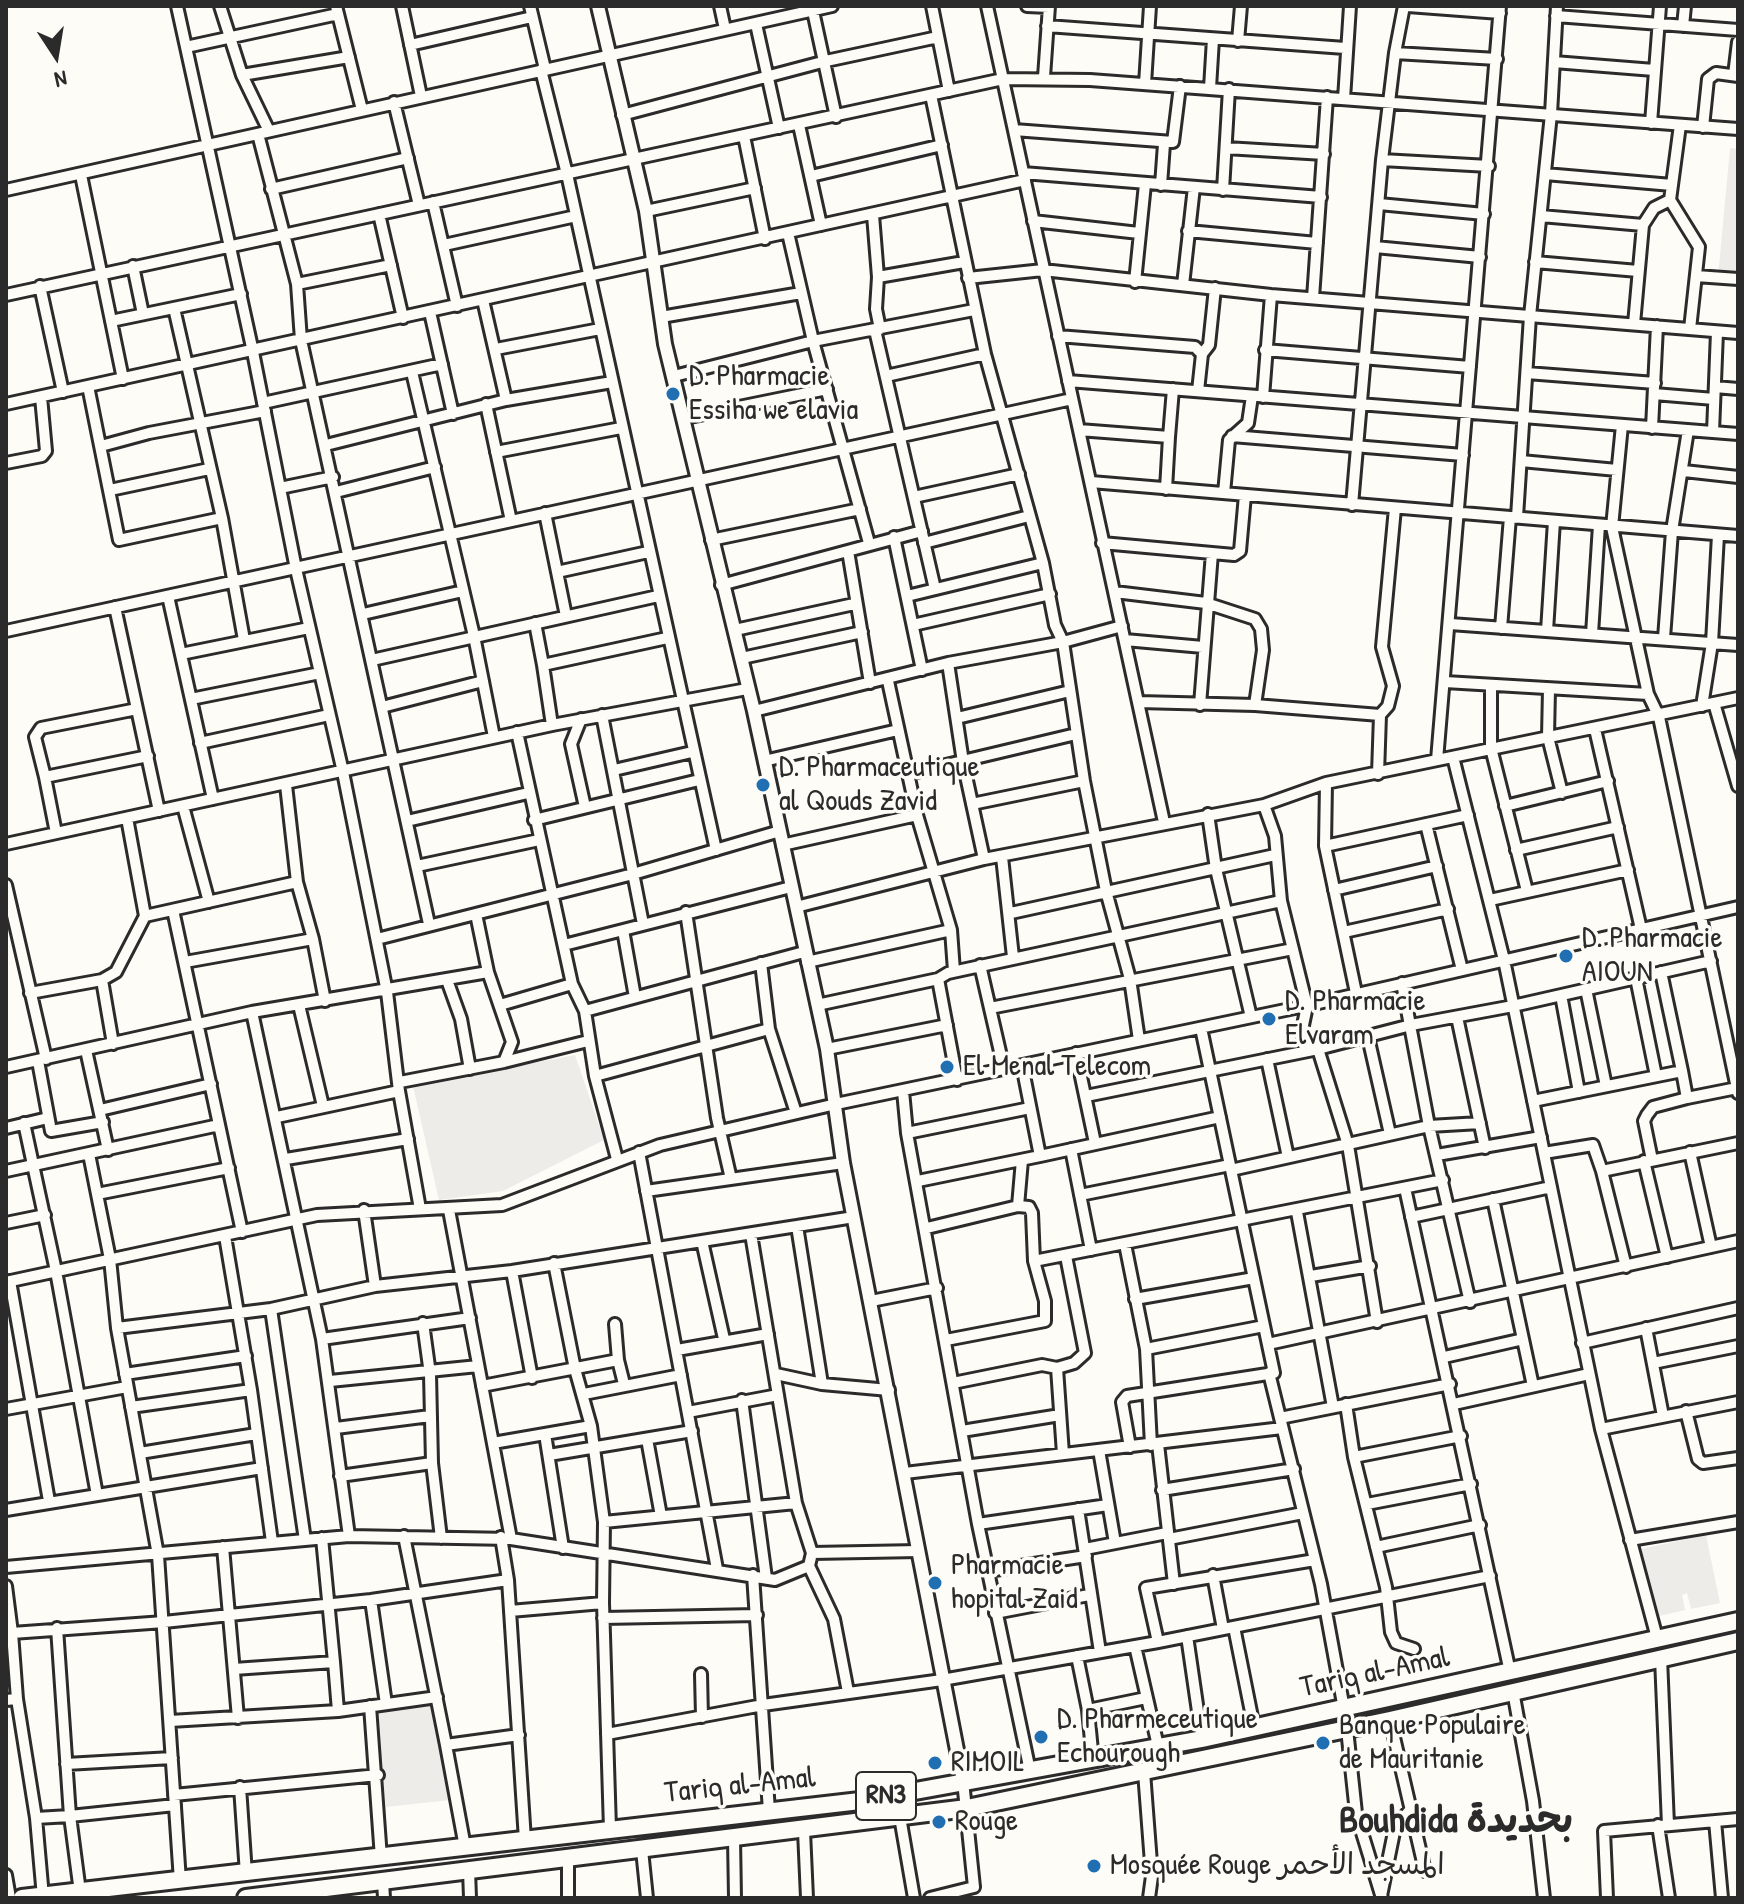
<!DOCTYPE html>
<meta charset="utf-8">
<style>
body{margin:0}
#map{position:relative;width:1744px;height:1904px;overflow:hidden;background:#fdfcf7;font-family:"Patrick Hand",sans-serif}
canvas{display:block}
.frame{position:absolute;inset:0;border:8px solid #2b2b2b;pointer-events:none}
.north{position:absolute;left:16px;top:16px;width:80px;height:80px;-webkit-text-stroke:6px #fdfcf7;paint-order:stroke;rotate:168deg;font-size:22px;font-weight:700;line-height:32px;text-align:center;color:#2b2b2b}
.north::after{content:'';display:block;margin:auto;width:28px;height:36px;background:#2b2b2b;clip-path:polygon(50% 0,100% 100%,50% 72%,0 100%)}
</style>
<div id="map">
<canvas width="1744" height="1904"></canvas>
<div class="frame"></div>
<div class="north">N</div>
</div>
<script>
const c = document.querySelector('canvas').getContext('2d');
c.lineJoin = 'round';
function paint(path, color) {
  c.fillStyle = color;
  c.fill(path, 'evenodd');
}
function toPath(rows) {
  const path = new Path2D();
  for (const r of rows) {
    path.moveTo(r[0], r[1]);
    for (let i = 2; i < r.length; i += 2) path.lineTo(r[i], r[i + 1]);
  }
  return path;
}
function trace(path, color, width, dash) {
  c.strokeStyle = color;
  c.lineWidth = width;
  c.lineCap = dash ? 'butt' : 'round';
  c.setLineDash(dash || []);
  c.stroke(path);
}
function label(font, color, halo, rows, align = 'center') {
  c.font = font + ' "Patrick Hand","Playpen Sans Arabic",sans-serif';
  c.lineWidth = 7;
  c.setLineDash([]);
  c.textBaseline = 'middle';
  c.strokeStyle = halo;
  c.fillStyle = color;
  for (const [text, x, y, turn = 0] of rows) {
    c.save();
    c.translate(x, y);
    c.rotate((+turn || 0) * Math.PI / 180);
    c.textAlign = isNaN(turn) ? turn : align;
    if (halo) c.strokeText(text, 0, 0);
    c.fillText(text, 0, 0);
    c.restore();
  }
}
const built = toPath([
 [1730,148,1738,149,1738,278,1718,277],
 [575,1055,604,1140,503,1191,439,1200,413,1086],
 [1706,1535,1720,1603,1691,1609,1687,1593,1682,1595,1685,1610,1655,1617,1641,1549],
 [435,1702,450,1800,386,1807,375,1710]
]);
const minor = toPath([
 [177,6,253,352,296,569,343,772,387,992,399,1091,420,1209],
 [220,6,242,75,269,131],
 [336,6,362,110],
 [402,6,421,96],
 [530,6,545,69],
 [720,6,725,29],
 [932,6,949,91],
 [987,6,1164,822],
 [1027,6,1049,7],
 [1408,6,1500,13],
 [813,11,836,117],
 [1556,16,1738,30],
 [756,24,779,128],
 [1047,26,1345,48],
 [1683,26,1685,6],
 [1238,41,1241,6],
 [410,45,532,17],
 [186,47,338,14],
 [1395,53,1497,59],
 [1554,62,1654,70],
 [541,70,567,174,716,850],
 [242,75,349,57],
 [1734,75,1738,42],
 [1044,77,1049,6],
 [1145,84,1150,6],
 [1210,88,1213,39],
 [931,95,985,354,1043,563,1055,625,1063,642,1084,781,1106,891,1130,979,1139,1040],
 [1344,99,1350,6],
 [394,102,419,205],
 [622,115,826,61,938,37],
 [1651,123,1660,6],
 [799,125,821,225],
 [1680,125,1670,200,1699,247,1690,329],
 [1703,127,1708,79,1716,73,1738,76],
 [1014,130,1173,142,1180,86],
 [258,134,297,284,301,340,429,924],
 [744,136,765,239],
 [1226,148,1324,154],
 [1382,160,1489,166],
 [1023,173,1321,197],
 [1545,174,1672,185],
 [81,175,123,379],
 [811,176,942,145],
 [1161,185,1164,144],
 [271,189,408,158],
 [6,190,832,6],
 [1223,190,1229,89],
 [433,202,457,306],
 [1379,204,1484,214],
 [646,211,755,188],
 [379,214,403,318],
 [873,215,878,277,964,262],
 [1541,216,1643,225],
 [1033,221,1139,233],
 [1188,231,1317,243],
 [788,233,813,341,869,543],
 [444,245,576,216],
 [1375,247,1480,257],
 [1535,262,1638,271],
 [133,266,143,314],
 [1696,276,1738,279],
 [878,277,876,309,880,329],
 [968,278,1043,270,1271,295,1738,333],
 [1135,282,1145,184],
 [297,284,391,265],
 [1183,285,1194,187],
 [40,286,63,392],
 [6,295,1003,79,1090,80,1738,129],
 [1313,298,1327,97],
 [483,300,506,400],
 [174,308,222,518,244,640],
 [430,312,453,414],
 [661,317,801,293],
 [111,321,241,294],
 [1634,324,1643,225,1654,208,1670,200],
 [875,330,935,589],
 [1058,336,1195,347,1202,354,1198,391],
 [496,349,600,329],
 [1265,350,1470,367],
 [1202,354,1209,345,1215,288],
 [412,372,474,636,494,737],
 [1527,373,1655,383],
 [674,376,813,341,974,310],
 [886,376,985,354],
 [1068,381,1738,434],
 [88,386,119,540,222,518],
 [1715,387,1738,389],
 [1654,394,1714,399],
 [1263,397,1271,295],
 [263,403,442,364],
 [6,404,1025,180],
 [486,404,511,521],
 [685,418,827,389],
 [1622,425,1612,527,1648,694,1659,717,1738,1093],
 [1652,428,1657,326],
 [1079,430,1169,437,1166,489],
 [1713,432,1717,332],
 [1232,436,1463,455],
 [1169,437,1173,389],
 [326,445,506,400,612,382],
 [101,446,149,433,265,411],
 [496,452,621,428],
 [1521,461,1617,470],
 [6,463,42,456,46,451,41,397],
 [1684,471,1738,477],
 [1091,482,1738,536],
 [280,488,333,477],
 [110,490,209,469],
 [336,492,435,467],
 [1224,493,1229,440,1248,423,1252,396],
 [914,497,1019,474],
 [1352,505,1382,160,1395,53,1404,6],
 [545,513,566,616],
 [1517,517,1530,316,1551,114,1557,6],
 [894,537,922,670],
 [711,540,860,509],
 [924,543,1029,516],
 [1102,543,1234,555,1240,551,1245,495],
 [848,551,870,683],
 [557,572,648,552],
 [721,585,922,531],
 [1115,592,1206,603,1255,619,1261,629,1263,650,1255,705],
 [168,596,213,799],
 [907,596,1043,563],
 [115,607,159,811],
 [363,614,463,591],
 [535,623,543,665,667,638],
 [1450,624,1738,645],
 [913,625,1050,594],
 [1501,628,1510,517],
 [735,630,854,604],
 [6,631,1072,399],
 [1547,631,1554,521],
 [1592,634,1599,525],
 [1664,638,1672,531,1688,430],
 [1125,640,1203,647],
 [181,654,309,628],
 [742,658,862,632],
 [372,660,658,596],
 [948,663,963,762,984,859],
 [543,665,552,725],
 [888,681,917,815,951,930,954,971],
 [1445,682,1648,694],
 [1491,686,1491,748,1527,891],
 [1549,689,1548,737,1562,793],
 [191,699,320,673],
 [1139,702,1255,705,1380,715],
 [1714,703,1738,786],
 [1200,705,1212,553],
 [1702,706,1712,643,1718,535],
 [382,707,483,681],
 [754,711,948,663,1063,642,1122,626],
 [602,715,643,924],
 [957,718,1070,691],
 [581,719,571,744,585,807],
 [1595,729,1641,929],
 [517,732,572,984,585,1011,595,1076,617,1159],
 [200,743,329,715],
 [1453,757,1504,960,1601,1429,1657,1638],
 [1437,760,1500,6],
 [764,761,898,730],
 [614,770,692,752],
 [908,774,1076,734],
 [1378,774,1380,715,1388,706,1393,686,1382,647,1395,508],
 [45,777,35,737,41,728,137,709],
 [1326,783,1325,846,1356,993],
 [286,785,297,882,313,939,325,1001],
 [972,804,1084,781],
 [1264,805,1275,836,1281,901,1307,1006,1302,1030,1305,1051],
 [183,806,209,902],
 [1505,806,1608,781],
 [1208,814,1216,869,1251,1017],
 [127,818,145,916,297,882],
 [534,820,699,780],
 [407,821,528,793],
 [1426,824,1462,970],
 [56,833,45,777,148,756],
 [6,844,552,725,747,689],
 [782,845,917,815],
 [1325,846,1468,815],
 [1516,850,1618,827],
 [1002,857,1013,957],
 [417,866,539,840],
 [6,885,46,1059],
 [1334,890,1437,866],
 [1490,900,1628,870],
 [796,907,984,859,1264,805,1326,783,1738,698],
 [173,910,242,1232],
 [686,912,717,1118,731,1179],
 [1011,913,1275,855],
 [476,914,488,972,512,1042,504,1062],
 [1344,932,1448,909],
 [377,939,633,874,780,831],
 [564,945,623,930],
 [185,962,313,939],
 [807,962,951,930],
 [761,963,769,1029,796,1113],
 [980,965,1004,1069],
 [1636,978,1656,1076],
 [102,980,113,1044],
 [447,980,461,1019,470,1069],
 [1402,983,1429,1126,1470,1302],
 [1586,989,1606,1086],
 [30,993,102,980,116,972,145,916],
 [1561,995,1579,1092],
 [635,997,623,930,791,887],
 [299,1005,323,1106],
 [500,1005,572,984],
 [817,1005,938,979],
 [990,1008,1293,949],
 [585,1011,804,952],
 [252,1012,322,1339],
 [1457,1017,1485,1148],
 [1368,1037,1390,1134],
 [827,1049,947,1025],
 [1318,1049,1348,1145,1377,1322],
 [86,1050,108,1150],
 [1076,1053,1095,1143],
 [1267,1059,1288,1157],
 [38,1061,51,1131,103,1122],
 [1022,1065,1040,1156,1220,1117],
 [6,1067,252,1012,488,972],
 [1682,1071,1687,1098,1737,1088],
 [595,1076,769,1029],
 [957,1080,938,979,948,973,1281,901],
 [400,1082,504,1062,588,1041],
 [903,1091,907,1133,978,1524,1030,1771],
 [1086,1096,1318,1049,1411,1025,1513,1006,1711,961],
 [1533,1101,1682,1071,1661,972],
 [100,1110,211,1084],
 [277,1117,399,1091],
 [24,1123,56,1271,97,1495],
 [6,1128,48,1118],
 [907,1133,1030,1108],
 [1071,1149,1091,1250],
 [639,1152,717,1569],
 [1690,1152,1711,1247],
 [1544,1153,1593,1145,1602,1171],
 [89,1154,110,1259,117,1328,158,1555,180,1881],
 [1437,1155,1541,1137],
 [286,1159,408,1139],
 [1652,1160,1644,1121,1647,1115,1653,1107,1687,1098],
 [1644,1161,1667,1257],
 [1231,1170,1429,1126,1480,1123],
 [6,1171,219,1125],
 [918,1181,1040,1156],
 [1405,1188,1510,1672],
 [646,1191,843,1163],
 [97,1194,229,1168],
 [1080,1195,1230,1165],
 [1493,1199,1533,1386],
 [1018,1206,1022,1160],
 [364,1210,375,1286],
 [449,1210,511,1539,775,1580,809,1566],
 [1297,1212,1333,1407],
 [1411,1217,1551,1187],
 [6,1223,45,1215],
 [797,1226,822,1384],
 [927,1228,1018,1206,1029,1207,1032,1213,1034,1261,1045,1301,1045,1321,946,1340],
 [751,1234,796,1503,812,1553,809,1566,834,1619,848,1692],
 [225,1236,251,1390,272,1542],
 [702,1241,724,1339],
 [1125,1244,1146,1349,1151,1445],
 [1034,1261,1443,1180],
 [554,1263,575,1369,591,1426,604,1522,603,1603,610,1829],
 [1626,1267,1602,1171,1738,1143],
 [512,1271,532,1378],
 [1311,1276,1370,1266],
 [10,1281,49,1501],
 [6,1282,317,1215,502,1205,660,1145,836,1104,1314,1004,1738,907],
 [1135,1299,1254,1278],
 [871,1301,937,1288],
 [271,1309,305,1540],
 [423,1323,430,1374,432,1463,441,1538],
 [615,1324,618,1360,624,1384],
 [117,1328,271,1309,375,1286,512,1271,854,1217],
 [1646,1328,1663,1416],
 [1582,1343,1738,1308],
 [1268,1344,1738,1241],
 [1146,1349,1264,1326],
 [677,1350,768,1334],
 [1444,1357,1523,1339],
 [1653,1363,1738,1346],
 [1057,1368,1074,1363,1085,1353,1066,1256],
 [1269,1373,1321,1584,1344,1709],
 [125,1374,246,1356],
 [776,1374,822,1384,889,1390],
 [330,1381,478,1366],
 [953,1383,1042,1365,1057,1368,1063,1454],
 [482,1386,618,1360],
 [584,1394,681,1375],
 [742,1400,766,1578],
 [1346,1404,1354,1457,1386,1587,1391,1632,1396,1643,1414,1649],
 [1454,1404,1589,1374],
 [131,1407,251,1390],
 [6,1409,127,1387],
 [1686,1411,1698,1459,1703,1463,1738,1458],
 [688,1412,778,1395],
 [1280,1418,1450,1384],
 [336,1428,430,1416],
 [1601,1429,1738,1402],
 [962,1431,1060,1415],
 [545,1434,563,1548],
 [647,1439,661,1516],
 [493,1443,591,1426],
 [1158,1444,1174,1584],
 [1130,1447,1122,1402,1127,1396,1274,1373,1201,1028],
 [1099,1450,1115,1543],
 [140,1453,256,1434],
 [549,1455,692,1431],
 [1354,1457,1461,1436],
 [905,1473,1282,1428],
 [340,1476,432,1463],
 [1162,1490,1294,1469],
 [1367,1504,1471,1484],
 [1078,1509,1100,1652],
 [6,1510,262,1468],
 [604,1522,796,1503],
 [978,1524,1108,1505],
 [349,1536,322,1339,470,1318],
 [404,1536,446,1745],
 [501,1537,508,1580,525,1840],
 [322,1538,334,1662],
 [1169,1539,1303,1513],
 [1630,1540,1738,1522],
 [223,1547,238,1718],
 [1376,1547,1480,1525],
 [1085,1549,1167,1533],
 [812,1553,919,1551],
 [6,1567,349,1536,511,1539],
 [988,1571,1086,1556],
 [753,1575,769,1811],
 [1213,1575,1223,1629],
 [6,1586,12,1633],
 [371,1600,386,1704],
 [510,1611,603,1603],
 [995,1613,1089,1595],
 [603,1618,757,1615],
 [1234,1627,1254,1727],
 [57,1628,70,1816,175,1805],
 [1187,1636,1202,1739],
 [1158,1642,1146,1588,1315,1560],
 [1135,1646,1158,1746],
 [1077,1656,1088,1710,1146,1698],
 [1661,1658,1668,1825],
 [234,1669,334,1662,338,1711],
 [701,1674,702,1717],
 [1513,1691,1533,1801,1544,1898],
 [17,1699,36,1818,43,1897],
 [6,1700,17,1699,12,1633,164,1622,371,1600,508,1580],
 [370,1706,381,1858],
 [1088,1710,1093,1761],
 [1390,1720,1425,1871],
 [170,1721,338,1711,437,1697],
 [1347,1729,1356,1813,1382,1898],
 [607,1734,763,1705,942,1680,1158,1642,1490,1576],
 [66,1764,172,1758],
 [1144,1772,1152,1876,1149,1898],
 [240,1787,246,1874],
 [174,1795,378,1775],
 [900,1817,914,1898],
 [36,1818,70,1816,80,1892],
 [1715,1821,1722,1898],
 [1658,1825,1669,1898],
 [804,1831,807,1898],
 [734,1838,735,1898],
 [465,1847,446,1745,519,1735],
 [642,1850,647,1898],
 [469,1870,470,1898],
 [6,1875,10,1898],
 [383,1882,384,1898],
 [1381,1896,1395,1827,1410,1810],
 [568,1898,568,1859],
 [930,1898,974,1887,963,1781],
 [1607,1898,1604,1831,1738,1819]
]);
const tertiary = toPath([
 [598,6,646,211,665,344,754,711,827,1049,843,1163,963,1781]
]);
const trunk = toPath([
 [22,1898,860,1801,1202,1739,1738,1621],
 [246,1898,967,1808,1390,1720,1738,1641]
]);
const markers = [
 [673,394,8,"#1f6fb2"],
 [763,785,8,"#1f6fb2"],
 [1566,956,8,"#1f6fb2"],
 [1269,1019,8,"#1f6fb2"],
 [947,1067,8,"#1f6fb2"],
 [935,1583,8,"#1f6fb2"],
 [1041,1737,8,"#1f6fb2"],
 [1323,1743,8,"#1f6fb2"],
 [935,1763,8,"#1f6fb2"],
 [939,1822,8,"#1f6fb2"],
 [1094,1866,8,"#1f6fb2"]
];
const shields = [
 [886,1796,60]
];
const shieldNames = [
 ["RN3",886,1796]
];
const poiNames = [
 ["D. Pharmacie",689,377],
 ["Essiha we elavia",689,411],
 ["D. Pharmaceutique",779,768],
 ["al Qouds Zavid",779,802],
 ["D. Pharmacie",1582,939],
 ["AIOUN",1582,973],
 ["D. Pharmacie",1285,1002],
 ["Elvaram",1285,1036],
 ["El Menal Telecom",963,1067],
 ["Pharmacie",951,1566],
 ["hopital Zaid",951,1600],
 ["D. Pharmeceutique",1057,1720],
 ["Echourough",1057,1754],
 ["Banque Populaire",1339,1726],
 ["de Mauritanie",1339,1760],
 ["RIMOIL",951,1763],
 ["Rouge",955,1822],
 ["Mosquée Rouge المسجد الأحمر",1110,1866]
];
const streetNames = [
 ["Tariq al-Amal",1375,1673,-12],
 ["Tariq al-Amal",740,1786,-6]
];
const districtNames = [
 ["Bouhdida بحديدة",1456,1822]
];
paint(built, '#edece8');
trace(minor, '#2b2b2b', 16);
trace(tertiary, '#2b2b2b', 18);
trace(trunk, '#2b2b2b', 22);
trace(minor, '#fdfcf7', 10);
trace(tertiary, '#fdfcf7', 12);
trace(trunk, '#fdfcf7', 16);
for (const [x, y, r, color] of markers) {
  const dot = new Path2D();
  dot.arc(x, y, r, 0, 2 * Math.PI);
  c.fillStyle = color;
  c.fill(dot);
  trace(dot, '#fdfcf7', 3);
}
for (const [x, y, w] of shields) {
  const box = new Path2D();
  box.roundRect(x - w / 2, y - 24, w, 48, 6);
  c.fillStyle = '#fdfcf7';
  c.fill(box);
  trace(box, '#2b2b2b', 2);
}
label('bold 28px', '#2b2b2b', null, shieldNames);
label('30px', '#2b2b2b', '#fdfcf7', poiNames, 'left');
label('30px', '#2b2b2b', '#fdfcf7', streetNames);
label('bold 38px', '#2b2b2b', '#fdfcf7', districtNames);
</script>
